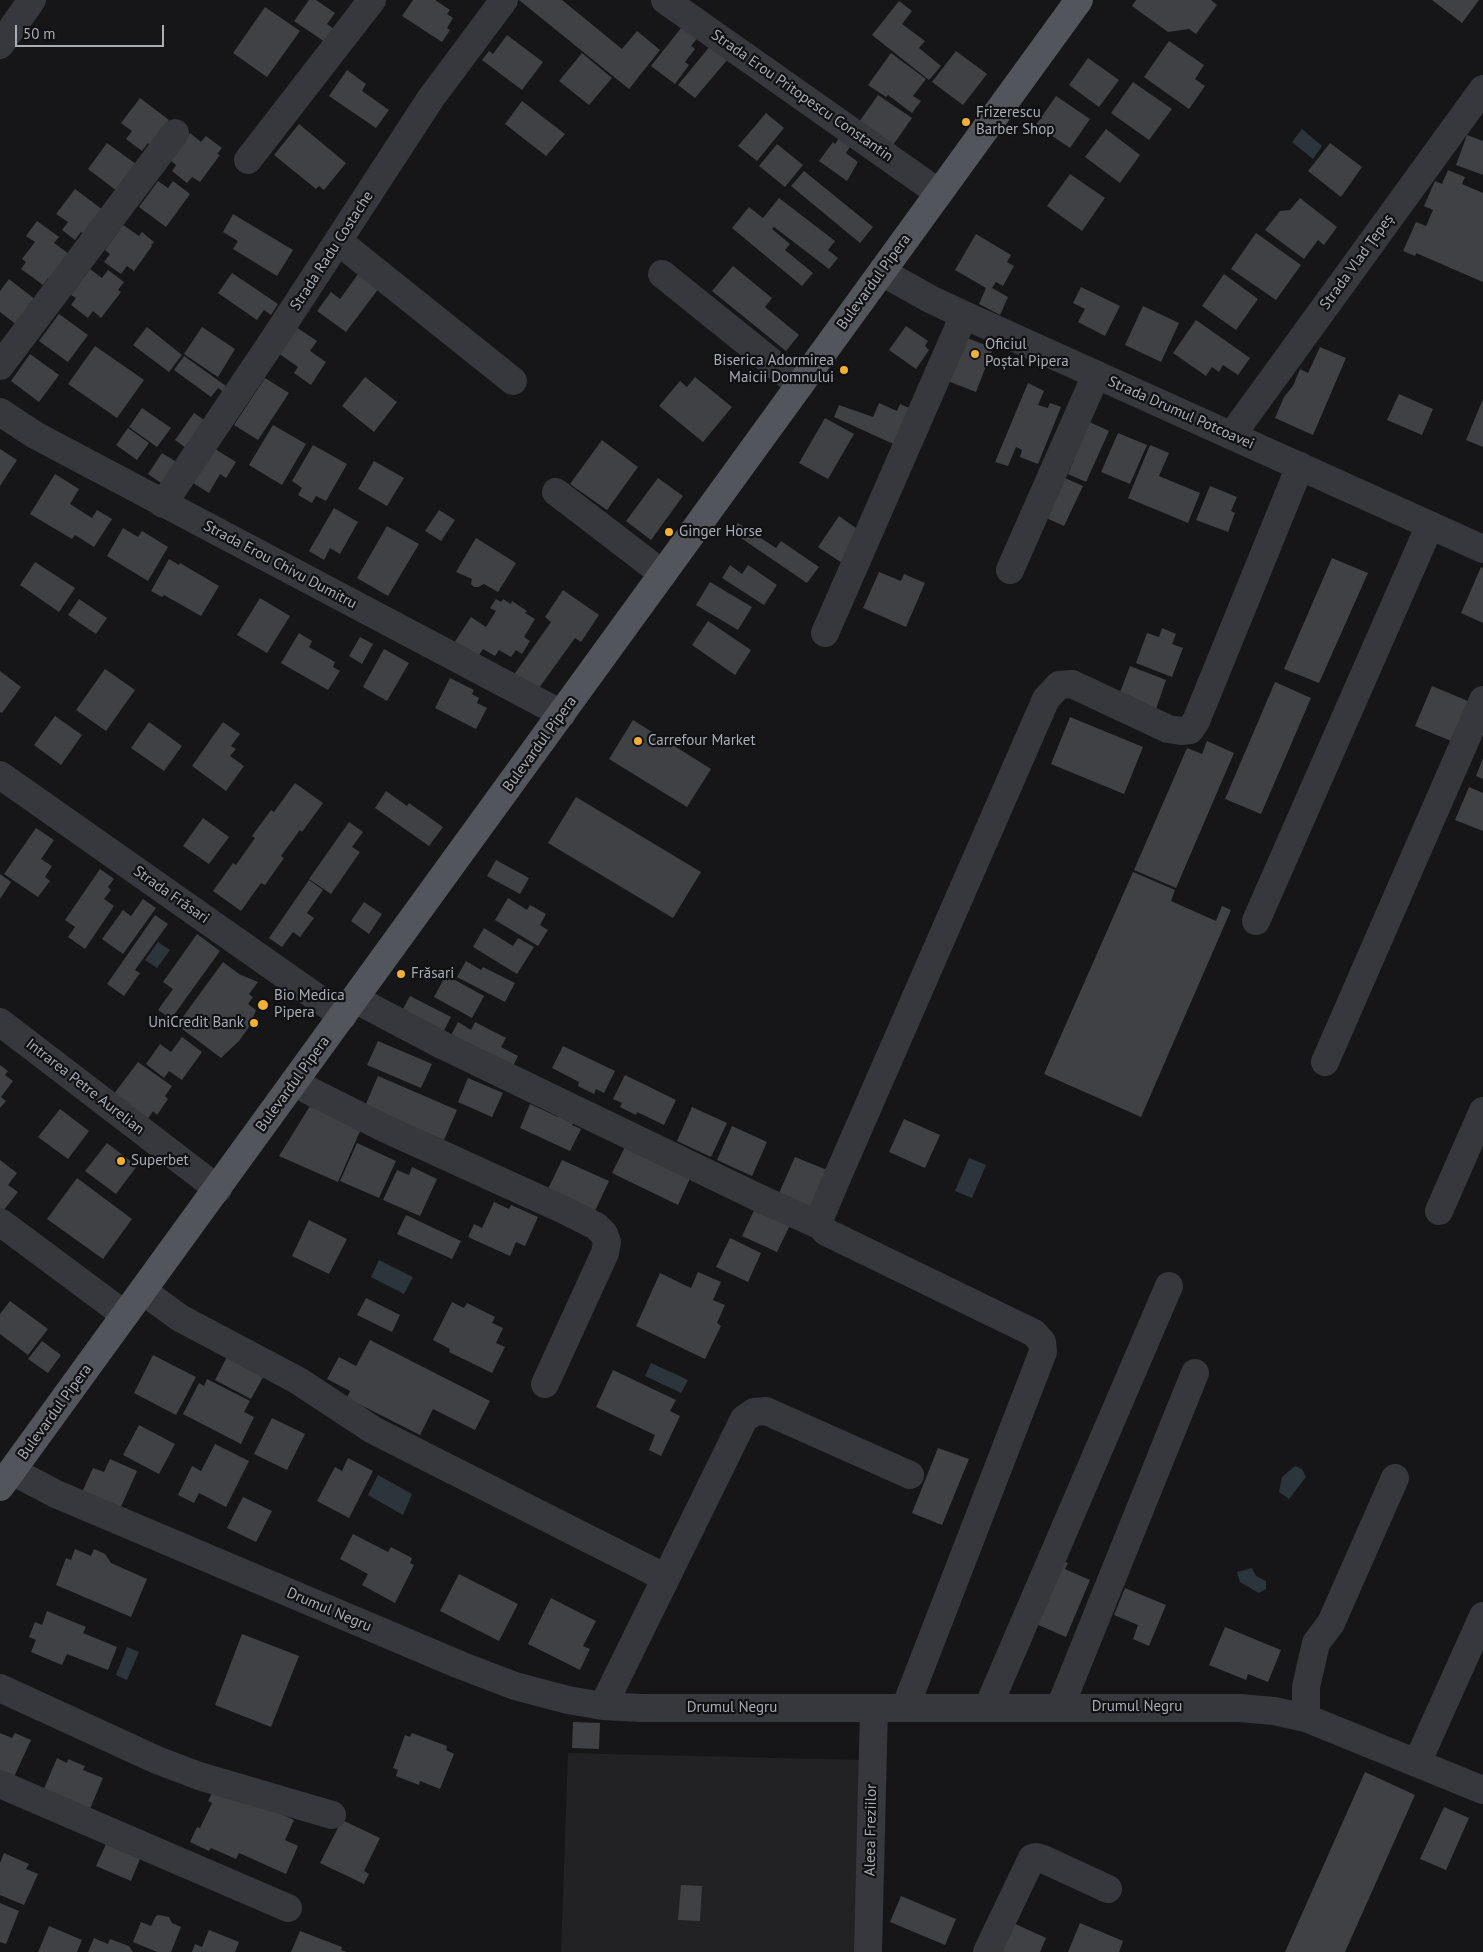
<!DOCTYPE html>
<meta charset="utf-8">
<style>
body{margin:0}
#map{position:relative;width:1483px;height:1952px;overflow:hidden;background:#161618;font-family:"PT Sans",sans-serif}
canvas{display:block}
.scale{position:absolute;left:15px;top:25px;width:149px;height:22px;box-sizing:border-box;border:2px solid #a8adb8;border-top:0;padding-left:6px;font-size:15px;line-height:18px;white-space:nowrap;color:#a8adb8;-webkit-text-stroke:4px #111113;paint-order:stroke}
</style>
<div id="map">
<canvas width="1483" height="1952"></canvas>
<div class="scale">50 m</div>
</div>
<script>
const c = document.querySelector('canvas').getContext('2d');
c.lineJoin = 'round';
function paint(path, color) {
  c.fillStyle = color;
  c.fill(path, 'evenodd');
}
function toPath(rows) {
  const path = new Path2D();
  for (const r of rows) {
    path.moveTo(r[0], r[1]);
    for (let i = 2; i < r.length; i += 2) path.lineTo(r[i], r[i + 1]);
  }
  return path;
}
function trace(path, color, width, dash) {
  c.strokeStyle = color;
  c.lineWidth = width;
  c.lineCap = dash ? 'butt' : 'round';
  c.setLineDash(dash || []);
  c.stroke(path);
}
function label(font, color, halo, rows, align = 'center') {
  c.font = font + ' "PT Sans",sans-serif';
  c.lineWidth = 4.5;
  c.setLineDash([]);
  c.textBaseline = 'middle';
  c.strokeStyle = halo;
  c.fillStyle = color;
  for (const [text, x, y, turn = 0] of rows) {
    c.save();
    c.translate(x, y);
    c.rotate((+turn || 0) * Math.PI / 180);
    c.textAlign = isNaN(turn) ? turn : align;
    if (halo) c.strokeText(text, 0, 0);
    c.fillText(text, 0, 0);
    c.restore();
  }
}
const built = toPath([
 [568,1753,862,1760,856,1952,561,1952]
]);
const water = toPath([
 [1302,129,1322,146,1313,159,1292,142],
 [158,942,170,950,157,968,145,960],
 [969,1158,986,1165,972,1198,955,1191],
 [379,1260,413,1277,404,1294,371,1277],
 [651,1363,688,1380,681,1393,645,1376],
 [1295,1466,1302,1469,1306,1477,1289,1499,1279,1492,1282,1477],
 [378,1475,412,1494,403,1515,368,1495],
 [1252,1568,1256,1576,1266,1581,1266,1589,1259,1593,1240,1582,1237,1572],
 [127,1647,139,1652,127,1680,116,1675]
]);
const building = toPath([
 [309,0,316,0,335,13,327,24,334,29,325,42,294,21],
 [413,0,435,0,450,10,447,14,453,18,447,28,450,30,442,42,402,16],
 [519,0,562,0,622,49,637,31,660,50,629,89],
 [1136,0,1211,0,1217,5,1196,34,1189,29,1168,32,1132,6],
 [1432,0,1479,0,1462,23],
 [899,1,912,11,902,24,925,41,919,48,941,66,929,80,872,35],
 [265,7,300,31,267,77,233,53],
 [685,23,700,35,691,46,695,49,685,62,689,65,675,84,651,66],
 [507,35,543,62,522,90,482,60,489,51,493,54],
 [1169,41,1204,65,1195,79,1205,86,1189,109,1144,77],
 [711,45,728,59,695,98,678,85],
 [956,51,987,74,963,105,932,82],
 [582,53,612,78,589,105,559,81],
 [891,53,926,79,913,96,921,101,912,113,888,95,886,97,868,85],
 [1088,58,1119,80,1099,107,1069,85],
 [347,70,366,84,362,91,389,110,376,128,329,96],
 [1133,82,1172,109,1149,140,1111,113],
 [878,95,912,118,893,145,859,122],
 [1056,96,1090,119,1070,148,1036,125],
 [140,98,169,120,150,145,148,143,142,151,126,139,132,131,121,123],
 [522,101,565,134,546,156,505,124],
 [766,113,784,128,757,161,738,146],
 [299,124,346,163,324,190,319,186,316,189,274,155],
 [1106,129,1140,155,1120,183,1085,157],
 [190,133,201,142,206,136,222,148,217,154,220,155,200,182,192,177,187,183,172,171,176,165,170,160],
 [841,135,852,144,846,153,858,162,847,181,819,161,833,142,835,144],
 [1467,135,1483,141,1483,175,1456,165],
 [107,143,136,164,117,191,88,169],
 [1330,143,1362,167,1341,197,1308,171],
 [777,144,803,165,785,187,759,166],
 [1448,170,1465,177,1462,184,1483,193,1483,282,1416,253,1415,256,1403,251,1416,222,1426,226,1433,210,1424,206,1435,181,1442,184],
 [804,171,873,227,860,243,791,186],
 [1070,174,1105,198,1082,231,1047,206],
 [158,181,168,188,173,181,190,194,166,227,139,207],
 [75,189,103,210,85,235,81,232,75,240,62,230,68,222,56,214],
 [779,198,835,241,828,250,838,258,829,269,774,227,772,229,790,244,785,250,813,273,802,286,732,228,749,207,763,218],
 [1300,198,1337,227,1324,245,1318,240,1304,259,1265,230,1280,211,1290,210],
 [233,214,293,250,277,276,233,249,238,241,223,232],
 [37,221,59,237,54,243,69,254,51,280,48,278,43,285,21,269,26,262,22,259,35,242,26,236],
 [123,225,139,236,142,232,154,242,151,245,152,246,134,271,127,266,121,274,104,262,110,254,105,250],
 [1256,233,1301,265,1276,300,1231,269],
 [976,234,1011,255,1007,262,1014,266,1003,286,996,282,992,288,1008,297,1000,315,979,304,986,288,955,270],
 [733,266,772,298,765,307,799,335,786,351,712,291],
 [90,269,102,278,108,270,124,282,118,290,121,292,101,318,93,311,88,318,71,305,76,298,71,295],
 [232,273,278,304,271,315,264,310,257,320,218,293],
 [359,273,379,288,346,332,317,311,331,292,340,299],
 [1224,274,1258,299,1236,330,1202,306],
 [9,279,36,300,17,325,0,312,0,291],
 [1081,287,1120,306,1105,336,1078,322,1085,309,1073,303],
 [1143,306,1179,323,1161,362,1125,345],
 [59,314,88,335,68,362,39,341],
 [1196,320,1250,358,1238,375,1223,365,1219,372,1212,367,1206,376,1173,353],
 [906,326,928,341,925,346,929,350,916,369,889,350],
 [147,327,182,355,169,372,133,345],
 [202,327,235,349,218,377,184,354],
 [296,327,317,341,310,351,326,362,311,385,294,373,298,367,278,353],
 [962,336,993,348,976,392,945,380],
 [95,346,144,380,117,418,68,384],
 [1320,347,1346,358,1313,435,1275,418,1284,397,1293,386,1300,369,1308,373],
 [30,354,59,375,39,402,11,381],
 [184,356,233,391,229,396,218,388,211,397,174,370],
 [365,377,397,402,374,432,342,406],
 [695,377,732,407,703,442,659,406,680,381,687,387],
 [265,378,289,393,258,440,234,425],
 [1028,383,1044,391,1038,405,1048,408,1050,403,1061,407,1038,464,1020,457,1022,450,1016,447,1008,466,995,462],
 [1399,394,1433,409,1422,435,1387,420],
 [1483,399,1483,447,1466,440],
 [879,403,897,411,900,404,916,411,900,447,834,417,839,405,873,417],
 [142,408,171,428,157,447,129,427],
 [194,413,209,423,190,451,175,440],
 [825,418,854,434,828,479,799,463],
 [1083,419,1109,431,1086,482,1068,474,1074,460,1066,457],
 [273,425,306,444,282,485,249,465],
 [128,428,149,443,137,460,116,445],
 [1118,433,1147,445,1130,484,1101,472],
 [602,440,638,467,607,510,570,484],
 [313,445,347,464,326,501,316,496,312,503,298,495,302,488,292,481],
 [1150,445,1169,453,1159,476,1200,493,1188,523,1128,498],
 [0,449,17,460,0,486],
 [215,449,236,462,226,478,220,474,209,493,193,483],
 [162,453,178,463,164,485,148,474],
 [374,461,404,478,387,506,358,489],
 [55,474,79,489,70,504,92,518,97,510,112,519,94,547,75,535,72,539,30,514],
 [1060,476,1083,486,1064,526,1042,516],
 [658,478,683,496,651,540,626,521],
 [1210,486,1237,497,1231,511,1235,513,1228,532,1196,520],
 [334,508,358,522,340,554,330,548,324,560,309,551],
 [439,510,455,520,441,541,425,531],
 [839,516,863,533,842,563,818,547],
 [738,523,776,548,781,541,819,567,807,583,732,532],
 [387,526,419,544,388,596,357,578],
 [123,528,138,537,142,531,168,547,148,581,107,556],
 [476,538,516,563,498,592,484,584,478,587,474,587,471,584,472,579,456,572],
 [1332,558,1368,573,1319,683,1284,669],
 [169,559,179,565,180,563,219,586,201,616,164,595,162,597,151,591],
 [35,562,75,588,59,612,20,585],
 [730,565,742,574,748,565,777,585,764,605,722,578],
 [1481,567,1483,568,1483,623,1461,613],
 [879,572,901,581,904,574,925,583,906,627,863,608],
 [710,582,752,607,738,630,696,605],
 [563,590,599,615,581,642,575,638,539,688,513,676,551,622,545,617],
 [260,598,290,616,267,653,237,635],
 [79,599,107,618,96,634,68,615],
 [496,599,501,602,503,599,511,604,512,601,527,611,525,613,535,619,524,637,530,641,522,654,516,650,511,657,499,650,495,656,483,649,477,658,454,643,471,617,486,627,496,611,490,608],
 [708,621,751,650,735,675,692,645],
 [1162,628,1176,634,1172,644,1183,648,1172,677,1136,663,1147,633,1159,637],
 [299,633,312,641,309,647,335,662,333,667,340,671,328,690,281,663],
 [360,637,373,644,362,664,349,656],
 [384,649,409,663,387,701,363,687],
 [1130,666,1166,680,1156,709,1119,695],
 [105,669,135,690,106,731,76,710],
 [0,671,21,687,2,713,0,712],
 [450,678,474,690,472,694,479,698,477,703,487,708,476,729,435,708],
 [1275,682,1311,698,1261,814,1225,799],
 [1432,686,1468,701,1451,741,1415,726],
 [55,716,82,735,61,765,34,745],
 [1070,717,1143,747,1124,794,1051,764],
 [633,720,711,769,687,807,609,759],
 [149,722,182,746,164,771,131,748],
 [223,722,240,734,231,746,236,749,230,756,244,766,226,791,192,766],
 [1207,741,1234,753,1176,888,1134,870,1187,748,1202,754],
 [1483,758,1483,779,1476,776],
 [295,783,323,803,302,832,300,830,281,856,284,858,265,885,261,883,241,911,213,891,233,863,236,865,255,838,252,836,271,810,274,812],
 [1469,787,1483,793,1483,831,1455,820],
 [386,791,407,806,409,803,443,827,429,846,375,808],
 [576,797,701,872,673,918,548,843],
 [203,818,229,837,209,864,183,846],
 [349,822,363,832,352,847,360,852,331,894,309,879],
 [36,828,54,840,41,859,52,866,45,877,50,881,38,897,4,874],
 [496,860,529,878,520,894,487,876],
 [100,869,114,879,108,887,111,890,104,899,114,906,85,949,68,937,75,927,65,920],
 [1133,872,1175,890,1171,901,1216,921,1222,906,1231,910,1141,1117,1044,1074],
 [0,874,11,882,0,899],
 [309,880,323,890,307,913,314,918,300,937,293,932,282,947,269,938],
 [508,898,527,910,530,905,546,914,540,925,548,930,538,946,495,920],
 [143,899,156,908,123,954,102,939,123,910,131,916],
 [364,902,382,914,369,934,351,921],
 [155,915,168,924,135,970,140,973,124,996,107,984],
 [484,928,513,946,518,938,534,947,517,974,473,947],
 [197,934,220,951,171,1019,158,1010,173,989,163,982],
 [466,961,481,970,483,967,515,983,505,1002,457,977],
 [223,962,239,974,258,982,249,994,253,997,248,1004,256,1010,249,1027,239,1041,221,1058,177,1025],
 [446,975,484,996,472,1018,434,997],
 [410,996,451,1017,439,1040,398,1018],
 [458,1022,471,1030,475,1022,506,1038,501,1047,518,1056,510,1072,449,1039],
 [182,1037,202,1052,182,1080,169,1071,164,1078,146,1064,160,1044,171,1052],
 [378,1041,432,1064,421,1088,367,1065],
 [563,1046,615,1071,604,1093,596,1089,594,1094,578,1086,579,1082,552,1068],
 [138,1062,172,1086,165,1096,168,1099,157,1115,153,1111,147,1120,113,1095],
 [0,1065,8,1071,5,1075,13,1081,1,1097,6,1101,0,1108],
 [625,1075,676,1100,664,1125,637,1112,636,1115,620,1107,622,1103,613,1099],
 [378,1076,457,1110,444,1140,365,1106],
 [468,1078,503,1093,492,1117,458,1102],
 [530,1104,558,1117,561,1111,576,1118,572,1125,581,1129,570,1151,520,1128],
 [310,1106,361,1129,338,1182,279,1156],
 [692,1107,727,1123,711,1157,677,1141],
 [60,1109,89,1131,68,1159,38,1137],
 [904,1119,940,1135,925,1168,889,1152],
 [732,1126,767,1142,752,1176,717,1160],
 [107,1143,137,1166,116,1194,85,1171],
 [357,1143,396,1161,379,1198,340,1181],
 [627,1143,692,1174,678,1205,612,1173],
 [795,1157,827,1170,811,1207,779,1193],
 [0,1160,17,1173,8,1185,18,1192,3,1211,0,1209],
 [562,1160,609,1181,594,1213,547,1191],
 [412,1167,437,1179,420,1216,383,1200,397,1170,409,1175],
 [77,1178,132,1219,103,1259,47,1219],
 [494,1202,509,1209,511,1205,538,1217,525,1246,516,1242,510,1256,468,1237,474,1224,482,1228],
 [758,1202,793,1219,777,1252,742,1236],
 [406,1215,461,1241,452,1259,397,1234],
 [309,1220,347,1239,329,1274,292,1256],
 [730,1238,761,1253,748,1282,716,1267],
 [698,1272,721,1282,713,1300,725,1305,717,1323,721,1326,705,1359,636,1326,660,1273,691,1288],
 [366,1298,400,1315,392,1332,357,1315],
 [10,1301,48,1329,28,1355,0,1334,0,1314],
 [452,1302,464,1308,467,1303,495,1317,492,1323,503,1328,496,1343,505,1347,492,1373,449,1352,450,1349,433,1340],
 [370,1340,490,1401,475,1430,433,1409,420,1435,347,1398,350,1391,327,1379,339,1357,356,1366],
 [42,1341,61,1355,48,1373,28,1359],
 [230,1351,267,1370,251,1399,215,1380],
 [153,1355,196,1377,176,1415,134,1393],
 [613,1370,676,1400,670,1411,680,1416,661,1456,649,1450,655,1435,596,1407],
 [207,1379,250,1401,244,1412,254,1417,241,1444,183,1414,199,1383,204,1386],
 [272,1418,305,1434,287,1470,254,1454],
 [139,1425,175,1444,159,1474,123,1455],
 [215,1444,249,1461,226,1507,199,1493,194,1503,178,1495,192,1466,201,1471],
 [938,1448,969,1459,942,1525,912,1513],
 [348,1458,373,1471,349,1518,317,1501,335,1467,342,1471],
 [110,1459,137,1471,120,1509,82,1492,93,1468,104,1472],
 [243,1497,272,1511,256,1542,227,1528],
 [353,1534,388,1552,391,1547,412,1558,410,1563,414,1565,395,1603,362,1585,368,1574,340,1559],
 [75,1549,91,1556,94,1549,105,1554,111,1563,147,1579,131,1617,56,1585,66,1558,71,1560],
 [1056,1558,1068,1563,1065,1569,1090,1580,1066,1637,1029,1621],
 [459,1574,518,1604,499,1641,440,1611],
 [1125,1588,1166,1605,1149,1646,1133,1639,1138,1625,1114,1615],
 [551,1598,596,1621,583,1646,590,1649,580,1670,528,1644],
 [47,1611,86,1627,83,1633,117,1647,108,1670,67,1654,62,1665,31,1652,36,1640,29,1637,35,1622,42,1625],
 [1225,1627,1281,1650,1268,1682,1248,1674,1246,1680,1209,1665],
 [242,1634,299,1656,271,1727,215,1705],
 [573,1722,600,1723,599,1749,572,1748],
 [0,1733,12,1738,15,1733,31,1740,13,1779,0,1773],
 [412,1733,447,1746,446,1750,454,1754,440,1789,420,1781,419,1785,396,1776,398,1770,393,1768,405,1735,410,1737],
 [57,1758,67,1763,68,1759,85,1766,83,1770,103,1778,89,1811,43,1791],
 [1365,1772,1415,1795,1345,1952,1285,1952],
 [216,1785,294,1820,285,1840,298,1846,286,1874,239,1853,236,1859,211,1848,209,1851,190,1842,197,1827,200,1828,212,1803,208,1801],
 [1444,1807,1469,1818,1446,1870,1420,1859],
 [342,1820,380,1838,364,1871,369,1874,364,1884,320,1863],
 [106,1844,140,1859,131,1881,96,1866],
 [4,1853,29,1864,26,1869,38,1874,24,1905,0,1895,0,1863],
 [681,1885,702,1886,700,1921,678,1920],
 [901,1896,956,1919,945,1945,890,1922],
 [0,1903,19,1911,6,1944,0,1942],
 [159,1915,169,1917,172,1923,181,1927,171,1952,157,1952,133,1942,141,1922,151,1926,156,1916],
 [1011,1922,1046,1938,1040,1952,998,1952],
 [1080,1923,1123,1941,1119,1952,1068,1952],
 [49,1926,82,1940,77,1952,38,1952],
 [209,1930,239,1942,235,1952,192,1952,195,1944,202,1947],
 [300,1931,342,1947,341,1950,347,1952,291,1952],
 [94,1938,108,1944,110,1939,129,1946,133,1952,88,1952]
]);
const minor = toPath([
 [665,0,939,193],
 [0,45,32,0],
 [248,160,372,0],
 [338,241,513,381],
 [882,272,930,299,964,315,1483,549],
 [662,274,800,385],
 [0,366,175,133],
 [0,412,35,435,562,714],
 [1232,435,1483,89],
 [556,492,663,574],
 [163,504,276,336,431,98,504,0],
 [1010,570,1096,375],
 [825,633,964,315],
 [0,775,343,1016],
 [1256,921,1430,525],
 [355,999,444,1046,759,1198,821,1226,826,1232,1034,1333,1042,1342,1043,1352,905,1708],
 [0,1022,218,1189],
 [1325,1062,1483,700],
 [294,1083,384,1128,564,1210,596,1226,604,1234,607,1242,605,1253,545,1384],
 [1439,1211,1483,1111],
 [0,1222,125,1315],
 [821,1226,820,1218,836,1180,1046,699,1059,685,1072,684,1168,729,1181,731,1190,730,1196,721,1300,466],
 [143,1291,180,1318,297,1380,373,1430,666,1578],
 [12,1471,56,1494,460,1665,515,1686,568,1700,603,1706,642,1708,1240,1708,1274,1711,1306,1718,1483,1790],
 [0,1688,157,1760,199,1776,332,1815],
 [603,1706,744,1419,754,1412,766,1411,910,1475],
 [988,1707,1169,1286],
 [1060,1707,1195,1373],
 [1306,1718,1306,1687,1316,1643,1331,1623,1395,1478],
 [1417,1763,1483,1616],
 [0,1784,288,1908],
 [868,1952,874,1708],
 [987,1952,1032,1858,1036,1857,1043,1859,1108,1889]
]);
const major = toPath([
 [0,1487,1079,0]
]);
const markers = [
 [966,122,5,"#f2b134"],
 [975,354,5,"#f2b134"],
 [844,370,5,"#f2b134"],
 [669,532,5,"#f2b134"],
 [638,741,5,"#f2b134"],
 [401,974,5,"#f2b134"],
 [263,1005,6,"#f2b134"],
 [254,1023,5,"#f2b134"],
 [121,1161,5,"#f2b134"]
];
const streetNames = [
 ["Strada Erou Pritopescu Constantin",802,96,35],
 ["Strada Radu Costache",332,251,-57],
 ["Strada Vlad Țepeș",1357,262,-54],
 ["Bulevardul Pipera",874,282,-54],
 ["Strada Drumul Potcoavei",1181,413,24],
 ["Strada Erou Chivu Dumitru",280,565,28],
 ["Bulevardul Pipera",540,744,-54],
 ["Strada Frăsari",171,895,35],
 ["Bulevardul Pipera",293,1084,-54],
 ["Intrarea Petre Aurelian",85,1087,38],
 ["Bulevardul Pipera",55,1412,-54],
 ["Drumul Negru",329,1610,23],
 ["Drumul Negru",1137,1707],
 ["Drumul Negru",732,1708],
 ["Aleea Freziilor",871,1830,-89]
];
const poiNames = [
 ["Frizerescu",976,113],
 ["Barber Shop",976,130],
 ["Oficiul",985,345],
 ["Poștal Pipera",985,362],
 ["Biserica Adormirea",834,361,"right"],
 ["Maicii Domnului",834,378,"right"],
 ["Ginger Horse",679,532],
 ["Carrefour Market",648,741],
 ["Frăsari",411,974],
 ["Bio Medica",274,996],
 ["Pipera",274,1013],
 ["UniCredit Bank",244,1023,"right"],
 ["Superbet",131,1161]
];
paint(built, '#222225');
paint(water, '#2c353c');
paint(building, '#404145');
trace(minor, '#37383d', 28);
trace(major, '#53555c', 28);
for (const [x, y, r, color] of markers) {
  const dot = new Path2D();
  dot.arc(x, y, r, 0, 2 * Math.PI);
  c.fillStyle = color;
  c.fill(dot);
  trace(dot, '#111113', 2);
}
label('15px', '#a8adb8', '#111113', streetNames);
label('15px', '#a8adb8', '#111113', poiNames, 'left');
</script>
